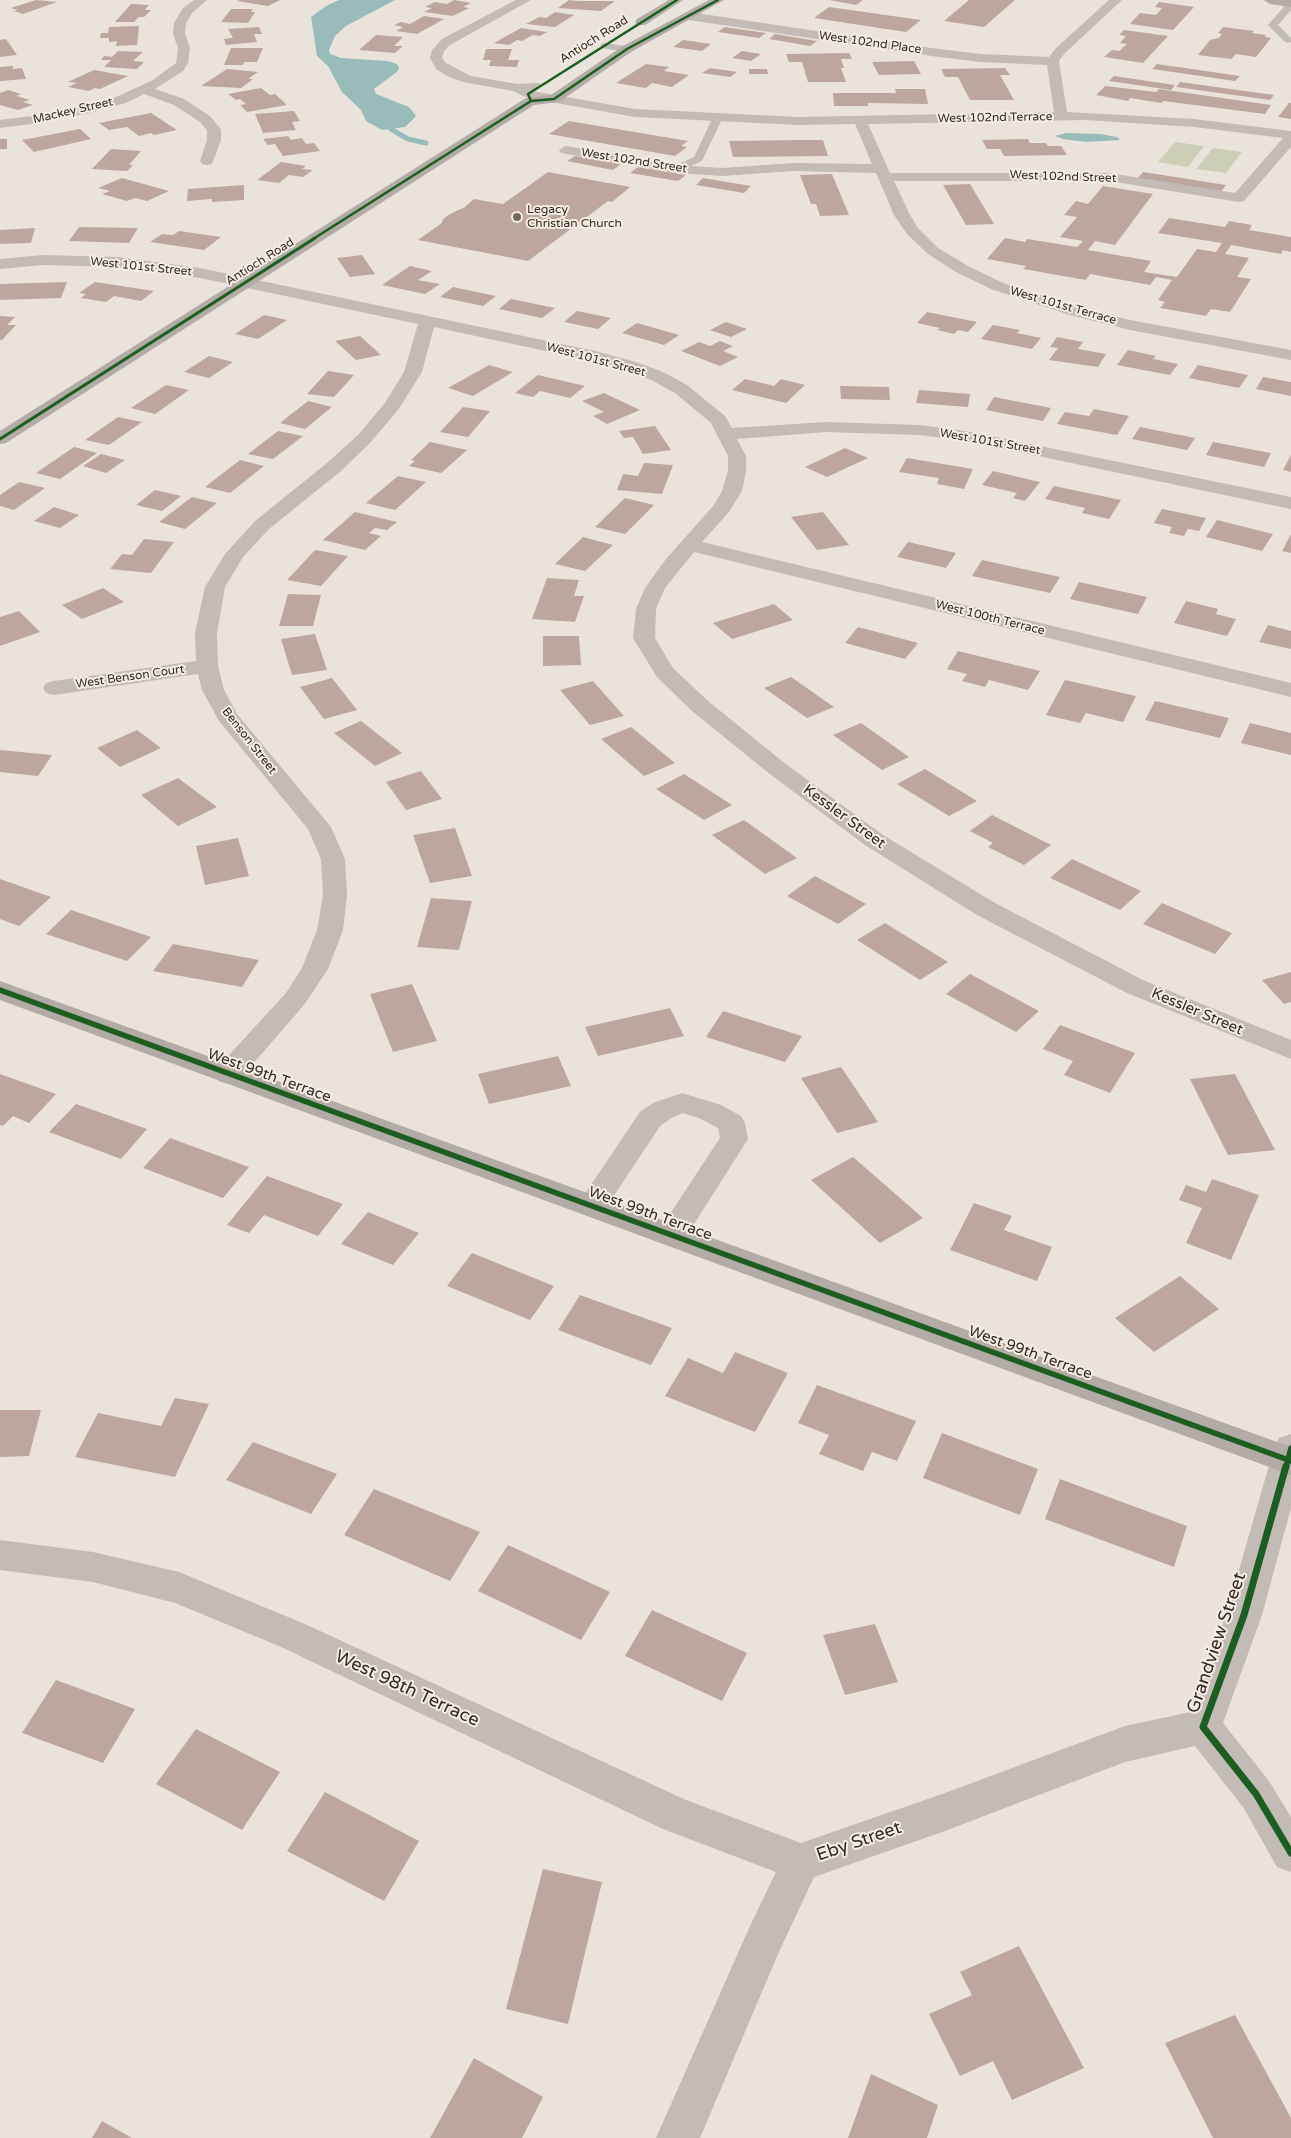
<!DOCTYPE html>
<style>
body{margin:0}
canvas{display:block;background:#eae3dc}
</style>
<canvas width="1291" height="2138"></canvas>
<script>
const c = document.querySelector('canvas').getContext('2d');
c.lineJoin = 'round';
function paint(path, color) {
  c.fillStyle = color;
  c.fill(path, 'evenodd');
}
function toPath(rows) {
  const path = new Path2D();
  for (const r of rows) {
    path.moveTo(r[0], r[1]);
    for (let i = 2; i < r.length; i += 2) path.lineTo(r[i], r[i + 1]);
  }
  return path;
}
function trace(path, color, width, dash) {
  c.strokeStyle = color;
  c.lineWidth = width;
  c.lineCap = dash ? 'butt' : 'round';
  c.setLineDash(dash || []);
  c.stroke(path);
}
function label(font, color, halo, rows, align = 'center') {
  c.font = font + ' "Varela Round",sans-serif';
  c.lineWidth = 4;
  c.setLineDash([]);
  c.textBaseline = 'middle';
  c.strokeStyle = halo;
  c.fillStyle = color;
  for (const [text, x, y, turn = 0] of rows) {
    c.save();
    c.translate(x, y);
    c.rotate((+turn || 0) * Math.PI / 180);
    c.textAlign = isNaN(turn) ? turn : align;
    if (halo) c.strokeText(text, 0, 0);
    c.fillText(text, 0, 0);
    c.restore();
  }
}
const green = toPath([
 [1175,142,1204,146,1188,167,1158,162],
 [1213,148,1242,152,1226,173,1196,169]
]);
const water = toPath([
 [339,0,395,0,346,26,335,36,329,50,330,54,341,58,387,61,397,64,399,67,398,71,374,89,376,94,409,107,416,116,405,127,382,130,366,121,361,110,342,92,328,66,317,56,311,17,326,6],
 [1066,133,1100,134,1117,137,1120,140,1086,142,1063,139,1055,136]
]);
const stream = toPath([
 [383,119,391,129,408,139,426,143]
]);
const building = toPath([
 [36,0,57,2,23,14,14,11,18,10,11,8],
 [240,0,280,0,268,6,237,1],
 [454,0,471,3,463,7,469,8,453,16,424,12,432,8,425,7,435,2,447,4],
 [569,0,578,1,615,1,601,11,558,8],
 [829,0,863,0,856,5],
 [969,0,1015,0,984,27,944,21],
 [1159,2,1194,7,1173,30,1130,24,1140,13,1156,15,1162,8,1155,7],
 [131,4,149,5,145,10,151,10,144,17,139,17,134,22,115,22],
 [829,7,921,20,906,32,814,18],
 [231,9,253,9,251,12,255,12,248,23,221,22],
 [555,12,574,15,555,27,526,24,539,17,546,18],
 [424,16,444,19,417,34,396,31,403,27,394,25,401,22,410,24],
 [139,26,137,45,116,46,117,41,109,42,109,38,100,38,101,33,108,33,109,27],
 [259,27,262,34,254,34,257,42,226,45,224,39,233,38,228,29],
 [725,27,766,33,759,38,718,32],
 [1223,27,1254,31,1252,33,1266,35,1265,37,1271,38,1256,57,1236,54,1231,59,1198,55,1210,40,1219,38,1222,34,1218,33],
 [521,28,547,32,540,36,533,35,522,41,517,40,509,45,494,43],
 [1124,30,1168,36,1143,63,1104,57,1112,50,1119,51,1127,44,1120,43,1126,36,1119,35],
 [775,34,817,41,810,46,769,39],
 [376,35,403,37,394,46,403,46,395,53,359,50],
 [6,39,17,55,0,57,0,40],
 [683,40,711,44,702,51,673,47],
 [231,48,263,48,257,62,244,62,243,65,224,65],
 [486,49,512,49,508,60,519,60,517,67,489,66,491,60,483,60],
 [118,51,143,52,133,61,144,62,137,69,104,67,111,60,101,60,104,56,112,57],
 [742,51,761,54,751,61,732,58],
 [849,53,852,59,841,59,844,68,841,68,846,82,808,82,802,62,789,62,786,54],
 [914,61,921,74,879,75,872,62],
 [646,64,669,67,664,71,689,75,672,87,652,83,646,88,616,83],
 [1157,64,1240,76,1235,81,1152,69],
 [13,66,13,69,22,68,26,79,0,81,0,67],
 [710,68,737,72,730,77,702,73],
 [1005,68,1010,75,1000,75,1014,100,970,100,958,77,945,77,941,69],
 [227,69,258,72,248,79,253,79,241,88,201,86],
 [749,69,767,69,768,74,749,74],
 [94,70,128,76,100,89,95,88,89,91,68,87,77,83,68,82],
 [1114,76,1175,85,1171,90,1109,81],
 [1180,82,1274,95,1270,100,1176,87],
 [1105,86,1156,92,1159,89,1271,105,1265,114,1163,101,1161,103,1130,98,1128,101,1096,95],
 [261,88,270,95,275,94,287,105,247,112,240,105,246,104,240,99,236,100,228,94],
 [895,89,925,89,928,104,868,103,868,106,834,106,833,93,896,93],
 [8,90,21,94,16,96,30,100,23,102,33,105,18,110,0,105,0,93],
 [1289,103,1291,103,1291,119,1278,117],
 [294,111,300,121,292,122,296,130,263,133,255,114],
 [151,113,177,130,154,135,151,133,139,136,127,127,109,130,99,123],
 [569,121,688,141,681,146,687,147,675,156,549,134],
 [80,129,91,139,34,152,22,140],
 [288,136,291,140,302,138,306,144,314,143,320,151,283,156,275,144,268,145,263,139],
 [0,139,7,139,7,149,0,149],
 [1028,139,1030,143,1046,143,1048,146,1061,146,1067,155,1004,156,1000,149,987,149,982,140],
 [798,140,823,140,828,156,733,157,729,141],
 [111,149,141,151,129,165,133,165,127,171,92,169],
 [575,156,621,164,613,170,567,161],
 [281,162,306,166,302,169,313,170,303,177,289,175,279,183,257,180],
 [638,167,686,175,678,181,630,173],
 [548,172,630,187,612,202,608,201,528,261,418,240,442,223,443,219,450,214,465,207,474,199,503,204],
 [1143,172,1226,185,1221,192,1138,178],
 [832,174,849,215,820,216,816,204,811,204,800,175],
 [122,178,169,191,147,201,135,198,127,201,102,194,110,191,98,188],
 [703,178,751,186,744,193,696,185],
 [970,184,994,224,966,225,943,185],
 [244,185,244,200,212,202,212,199,187,201,188,189],
 [1103,186,1153,194,1115,245,1095,241,1088,250,1151,261,1144,272,1177,277,1197,249,1216,252,1222,243,1158,233,1169,218,1225,227,1229,221,1252,225,1249,230,1291,237,1291,252,1283,250,1281,254,1231,245,1225,254,1249,258,1237,277,1251,279,1230,312,1211,309,1206,316,1160,308,1165,302,1158,300,1172,280,1156,277,1150,285,1090,274,1086,280,1023,269,1026,266,987,259,1005,238,1025,242,1027,239,1077,247,1083,241,1060,237,1077,217,1064,215,1076,201,1088,204],
 [79,227,138,228,129,243,69,241],
 [35,228,31,243,0,244,0,230],
 [179,231,221,237,204,250,150,242,162,234,173,235],
 [362,255,375,274,350,277,337,258],
 [410,266,432,271,418,280,440,284,425,294,382,285],
 [67,282,61,298,0,300,0,284],
 [95,282,154,291,141,301,114,296,106,302,81,298,86,294,79,293],
 [453,287,496,296,483,306,440,297],
 [511,299,555,308,542,318,499,309],
 [577,311,611,318,598,329,564,322],
 [927,312,977,322,968,332,958,330,954,334,937,330,940,328,917,323],
 [264,315,287,320,258,339,235,334],
 [0,316,15,317,7,325,16,325,2,340,0,340],
 [726,322,747,329,731,337,710,330],
 [637,323,679,335,664,345,622,333],
 [993,325,1020,330,1017,333,1041,338,1032,349,981,339],
 [360,336,381,355,356,360,335,341],
 [1057,337,1083,342,1078,349,1106,354,1098,367,1049,360,1058,348,1050,347],
 [720,341,733,346,723,351,738,357,720,366,681,351,699,342,710,346],
 [1128,350,1156,356,1153,359,1178,364,1170,375,1117,365],
 [209,356,233,362,209,378,184,372],
 [489,365,513,372,473,396,448,388],
 [1198,365,1248,375,1239,388,1189,378],
 [328,371,354,375,334,397,307,394],
 [538,375,585,386,570,398,540,391,533,397,515,393],
 [1263,377,1291,382,1291,396,1256,389],
 [745,379,774,386,781,379,805,385,786,403,732,390],
 [166,385,189,390,155,414,131,408],
 [840,386,889,387,890,400,841,399],
 [919,390,970,394,968,407,916,403],
 [604,393,640,410,607,424,593,416,604,412,582,401],
 [994,397,1051,408,1043,421,986,410],
 [308,401,332,407,305,429,280,423],
 [463,407,490,411,468,437,440,432],
 [1094,409,1129,416,1117,435,1057,424,1065,412,1089,416],
 [118,417,142,422,109,445,85,440],
 [655,426,671,450,643,454,633,437,624,438,619,431],
 [1140,427,1195,438,1187,450,1132,439],
 [278,431,303,436,273,459,248,454],
 [430,442,467,450,441,473,409,466,415,461,411,460],
 [1213,442,1271,453,1264,467,1206,455],
 [74,447,97,453,60,479,36,473],
 [845,448,868,458,827,477,805,467],
 [101,454,125,460,106,473,83,466],
 [1291,455,1291,472,1283,470],
 [907,458,973,469,964,489,937,484,939,478,899,472],
 [240,460,264,466,230,493,205,487],
 [644,463,673,465,662,494,617,490,623,474,638,476],
 [993,471,1040,482,1025,501,1013,498,1017,493,982,485],
 [398,476,426,482,395,510,366,503],
 [19,482,45,488,14,510,0,506,0,495],
 [1054,486,1121,500,1109,519,1082,513,1085,508,1045,499],
 [155,490,181,496,162,511,136,505],
 [192,497,217,503,185,529,159,522],
 [625,498,654,505,625,534,595,527],
 [54,507,79,515,60,528,34,521],
 [1162,509,1206,518,1199,531,1188,529,1184,536,1169,533,1172,527,1154,523],
 [355,512,397,522,387,530,375,528,369,533,381,536,365,550,323,540],
 [823,512,849,545,817,550,791,517],
 [1217,520,1273,534,1262,551,1206,537],
 [1291,534,1291,553,1282,551],
 [583,537,613,545,585,571,555,564],
 [144,539,174,542,151,573,110,569,122,554,132,555],
 [908,542,956,553,946,568,897,557],
 [315,550,348,556,321,586,287,580],
 [982,560,1060,577,1050,593,972,576],
 [547,578,579,580,574,596,584,596,575,622,532,619],
 [1079,582,1147,597,1138,614,1070,599],
 [103,588,124,602,82,619,62,605],
 [288,594,321,595,313,626,279,626],
 [1186,601,1218,609,1216,614,1236,619,1227,636,1174,623],
 [774,604,793,620,732,639,713,623],
 [19,611,40,632,0,646,0,617],
 [1268,625,1291,631,1291,649,1259,642],
 [858,627,918,643,905,659,845,643],
 [315,634,327,670,292,675,281,639],
 [543,636,579,636,581,665,543,666],
 [958,651,1040,671,1028,690,989,680,985,687,962,681,967,674,947,669],
 [791,677,834,707,807,718,764,688],
 [332,678,357,710,324,719,300,687],
 [1065,680,1136,696,1123,722,1086,713,1080,723,1046,715],
 [593,681,624,716,590,725,560,690],
 [1155,701,1229,718,1220,738,1145,720],
 [361,721,402,753,375,766,334,733],
 [861,723,909,757,882,770,833,735],
 [1250,723,1291,733,1291,755,1241,743],
 [631,727,675,763,644,776,601,739],
 [137,730,161,748,120,767,97,748],
 [0,750,52,755,38,776,0,772],
 [925,769,977,801,949,816,897,784],
 [421,771,442,799,406,810,386,782],
 [684,774,732,805,704,820,656,789],
 [178,778,217,807,178,826,141,795],
 [992,815,1051,845,1024,865,988,847,993,843,970,831],
 [744,820,797,858,765,874,712,835],
 [455,828,472,876,430,883,413,835],
 [238,838,249,876,205,885,196,846],
 [1072,859,1141,891,1120,910,1050,878],
 [815,876,866,904,838,924,787,896],
 [0,879,51,897,19,926,0,919],
 [431,898,472,901,459,950,417,947],
 [1162,903,1232,933,1215,954,1143,924],
 [71,910,151,937,127,961,46,934],
 [885,923,948,962,920,980,857,940],
 [173,944,259,960,242,987,153,971],
 [1291,972,1291,1002,1284,1004,1262,980],
 [970,974,1039,1011,1016,1032,946,994],
 [412,984,437,1041,393,1052,370,994],
 [670,1008,684,1036,598,1056,585,1027],
 [723,1011,802,1036,785,1062,706,1037],
 [1060,1025,1135,1053,1110,1093,1064,1075,1073,1061,1043,1049],
 [558,1056,571,1086,489,1104,478,1074],
 [841,1067,878,1122,837,1133,801,1078],
 [0,1074,56,1094,29,1123,13,1116,3,1126,0,1125],
 [1235,1074,1275,1150,1228,1155,1190,1079],
 [76,1104,147,1129,121,1159,49,1132],
 [170,1138,249,1167,223,1198,143,1168],
 [853,1157,923,1218,880,1243,811,1180],
 [267,1176,343,1204,318,1236,264,1215,249,1233,227,1225],
 [1212,1179,1259,1195,1231,1260,1186,1243,1202,1208,1179,1200,1186,1185,1206,1192],
 [974,1203,1012,1216,1004,1230,1052,1247,1037,1281,950,1250],
 [368,1212,419,1233,393,1265,341,1244],
 [472,1253,554,1286,530,1320,447,1286],
 [1180,1276,1219,1309,1154,1352,1115,1318],
 [580,1295,672,1328,651,1365,558,1330],
 [735,1352,788,1373,755,1432,665,1396,688,1358,723,1373],
 [817,1385,916,1421,897,1461,872,1452,863,1471,819,1454,829,1435,798,1423],
 [175,1398,209,1404,175,1477,75,1457,98,1413,161,1426],
 [0,1410,41,1410,29,1456,0,1457],
 [942,1433,1038,1469,1020,1515,923,1478],
 [253,1442,337,1474,311,1514,226,1480],
 [1060,1479,1187,1526,1174,1567,1045,1519],
 [374,1489,480,1532,450,1581,344,1535],
 [508,1545,610,1592,581,1640,478,1591],
 [652,1610,747,1653,722,1701,625,1656],
 [875,1624,898,1682,845,1695,823,1635],
 [56,1680,135,1709,103,1763,22,1733],
 [196,1729,280,1772,242,1830,156,1784],
 [325,1792,419,1841,384,1901,287,1851],
 [543,1869,602,1882,568,2024,506,2009],
 [1019,1946,1084,2068,1012,2100,993,2061,960,2076,929,2014,972,1995,960,1972],
 [1235,2015,1291,2118,1291,2138,1213,2138,1165,2043],
 [474,2058,543,2097,522,2138,430,2138],
 [871,2074,938,2105,927,2138,848,2138],
 [102,2121,132,2138,92,2138]
]);
const lane = toPath([
 [1291,1,1291,10,1278,25,1291,38,1291,42,1288,43,1285,42,1268,25,1288,2,1291,1],
 [604,43,627,46,632,49,627,52,601,48,601,44,604,43],
 [718,114,723,117,702,161,680,171,672,171,670,169,672,167,694,157,713,117,718,114]
]);
const street = toPath([
 [194,0,207,0,192,13,186,23,185,34,190,48,188,63,183,71,155,89,184,99,210,116,219,127,221,130,221,140,212,164,207,165,202,164,200,161,207,140,207,130,200,122,174,105,144,94,126,103,89,113,39,123,0,128,0,120,39,115,87,105,116,97,153,80,176,63,178,48,173,34,174,23,183,8,194,0],
 [516,0,531,0,450,45,444,51,442,58,446,63,471,76,517,84,539,83,541,86,539,89,532,91,635,109,799,117,1054,112,1047,65,981,62,931,56,689,20,683,16,685,13,689,12,931,48,981,54,1049,57,1056,48,1109,0,1122,0,1064,54,1059,61,1067,112,1194,119,1291,131,1291,147,1244,201,1239,202,1109,181,894,181,910,215,918,228,938,248,968,266,1003,283,1081,308,1130,320,1291,350,1291,360,1130,330,1070,315,991,289,956,272,928,254,907,234,894,215,876,173,793,171,722,176,676,173,561,153,559,150,566,146,676,165,722,168,793,163,872,164,855,124,799,125,635,117,528,98,513,91,463,82,447,76,436,69,430,58,432,50,442,39,516,0],
 [1085,120,1194,127,1283,138,1235,193,1109,173,890,173,868,124,1085,120],
 [43,255,117,257,200,268,595,351,636,362,663,372,687,385,725,416,732,428,826,422,920,425,971,432,1291,497,1291,509,971,442,920,435,826,432,737,439,746,456,746,471,742,491,729,512,702,542,1291,683,1291,697,694,552,665,588,656,609,655,638,673,668,708,701,787,765,883,835,995,903,1145,981,1291,1040,1291,1059,1127,993,977,915,865,845,771,775,692,711,657,677,633,638,636,609,645,588,666,559,714,505,722,491,728,471,728,456,711,423,675,393,651,380,624,370,587,360,434,327,422,372,398,410,370,443,341,471,269,529,243,557,225,587,217,633,218,666,224,690,237,714,331,827,345,859,347,895,343,930,328,969,304,1005,238,1081,228,1084,218,1081,214,1074,218,1067,286,993,302,968,317,930,323,895,321,859,308,829,219,721,202,690,198,674,54,695,46,693,43,688,46,683,54,681,196,661,195,633,205,587,225,554,255,521,327,463,358,435,385,403,404,372,418,324,200,278,117,267,43,265,0,269,0,259,43,255],
 [682,1093,721,1105,741,1116,745,1123,748,1139,682,1243,671,1246,660,1243,656,1235,720,1138,718,1128,701,1119,683,1113,673,1117,660,1126,602,1214,592,1217,582,1214,577,1206,582,1198,640,1112,653,1103,682,1093],
 [1291,1434,1291,1508,1262,1615,1223,1723,1269,1781,1291,1817,1291,1872,1277,1867,1243,1807,1195,1746,1125,1762,945,1831,814,1877,778,1954,700,2138,656,2138,750,1926,776,1872,663,1829,279,1646,175,1603,93,1582,0,1570,0,1540,93,1552,179,1572,305,1624,686,1800,801,1843,945,1793,1125,1726,1190,1712,1226,1615,1274,1448,1279,1438,1291,1434]
]);
const secondary = toPath([
 [669,0,683,0,645,25,637,25,635,22,637,19,669,0],
 [709,0,724,0,631,52,559,102,534,105,6,443,0,444,0,431,526,98,551,95,623,46,709,0],
 [1264,0,1291,0,1291,7,1270,4,1264,0],
 [0,981,1291,1447,1291,1475,0,1000,0,981]
]);
const cyclewayFar3 = toPath([
 [531,101,528,94,677,0],
 [313,239,531,101,554,99,627,49,718,0]
]);
const cyclewayFar2 = toPath([
 [0,439,315,238]
]);
const cyclewayFar1 = toPath([
 [0,990,1291,1461],
 [1286,1467,1291,1448]
]);
const cycleway = toPath([
 [1286,1466,1244,1615,1203,1727,1256,1794,1291,1853]
]);
const markers = [
 [517,217,5,"#726965"]
];
const farStreetnames = [
 ["Antioch Road",594,40,-32],
 ["West 102nd Place",870,43,8],
 ["Mackey Street",73,111,-13],
 ["West 102nd Terrace",995,118,-1],
 ["West 102nd Street",634,161,9],
 ["West 102nd Street",1063,177,2],
 ["Antioch Road",260,262,-32],
 ["West 101st Street",141,267,6],
 ["West 101st Terrace",1063,306,16],
 ["West 101st Street",596,360,15],
 ["West 101st Street",990,442,10],
 ["West 100th Terrace",990,618,14],
 ["West Benson Court",130,677,-8],
 ["Benson Street",249,741,52]
];
const farPoinames = [
 ["Legacy",527,210],
 ["Christian Church",527,224]
];
const streetNames = [
 ["Kessler Street",844,817,36],
 ["Kessler Street",1197,1012,23],
 ["West 99th Terrace",269,1076,20],
 ["West 99th Terrace",650,1214,20],
 ["West 99th Terrace",1030,1353,20]
];
const nearStreetnames = [
 ["Grandview Street",1217,1643,-71],
 ["West 98th Terrace",407,1689,25],
 ["Eby Street",859,1842,-19]
];
paint(green, '#cccfb6');
paint(water, '#99bcba');
trace(stream, '#99bcba', 5);
paint(building, '#bda69e');
paint(lane, '#c2bbb6');
paint(street, '#c2bbb6');
paint(secondary, '#b3aba6');
trace(cyclewayFar3, '#1b5e20', 2.5);
trace(cyclewayFar2, '#1b5e20', 3);
trace(cyclewayFar1, '#1b5e20', 5.5);
trace(cycleway, '#1b5e20', 7);
for (const [x, y, r, color] of markers) {
  const dot = new Path2D();
  dot.arc(x, y, r, 0, 2 * Math.PI);
  c.fillStyle = color;
  c.fill(dot);
  trace(dot, '#f8ede2', 2);
}
label('12px', '#322825', '#f8ede2', farStreetnames);
label('12px', '#322825', '#f8ede2', farPoinames, 'left');
label('15px', '#322825', '#f8ede2', streetNames);
label('18px', '#322825', '#f8ede2', nearStreetnames);
</script>
